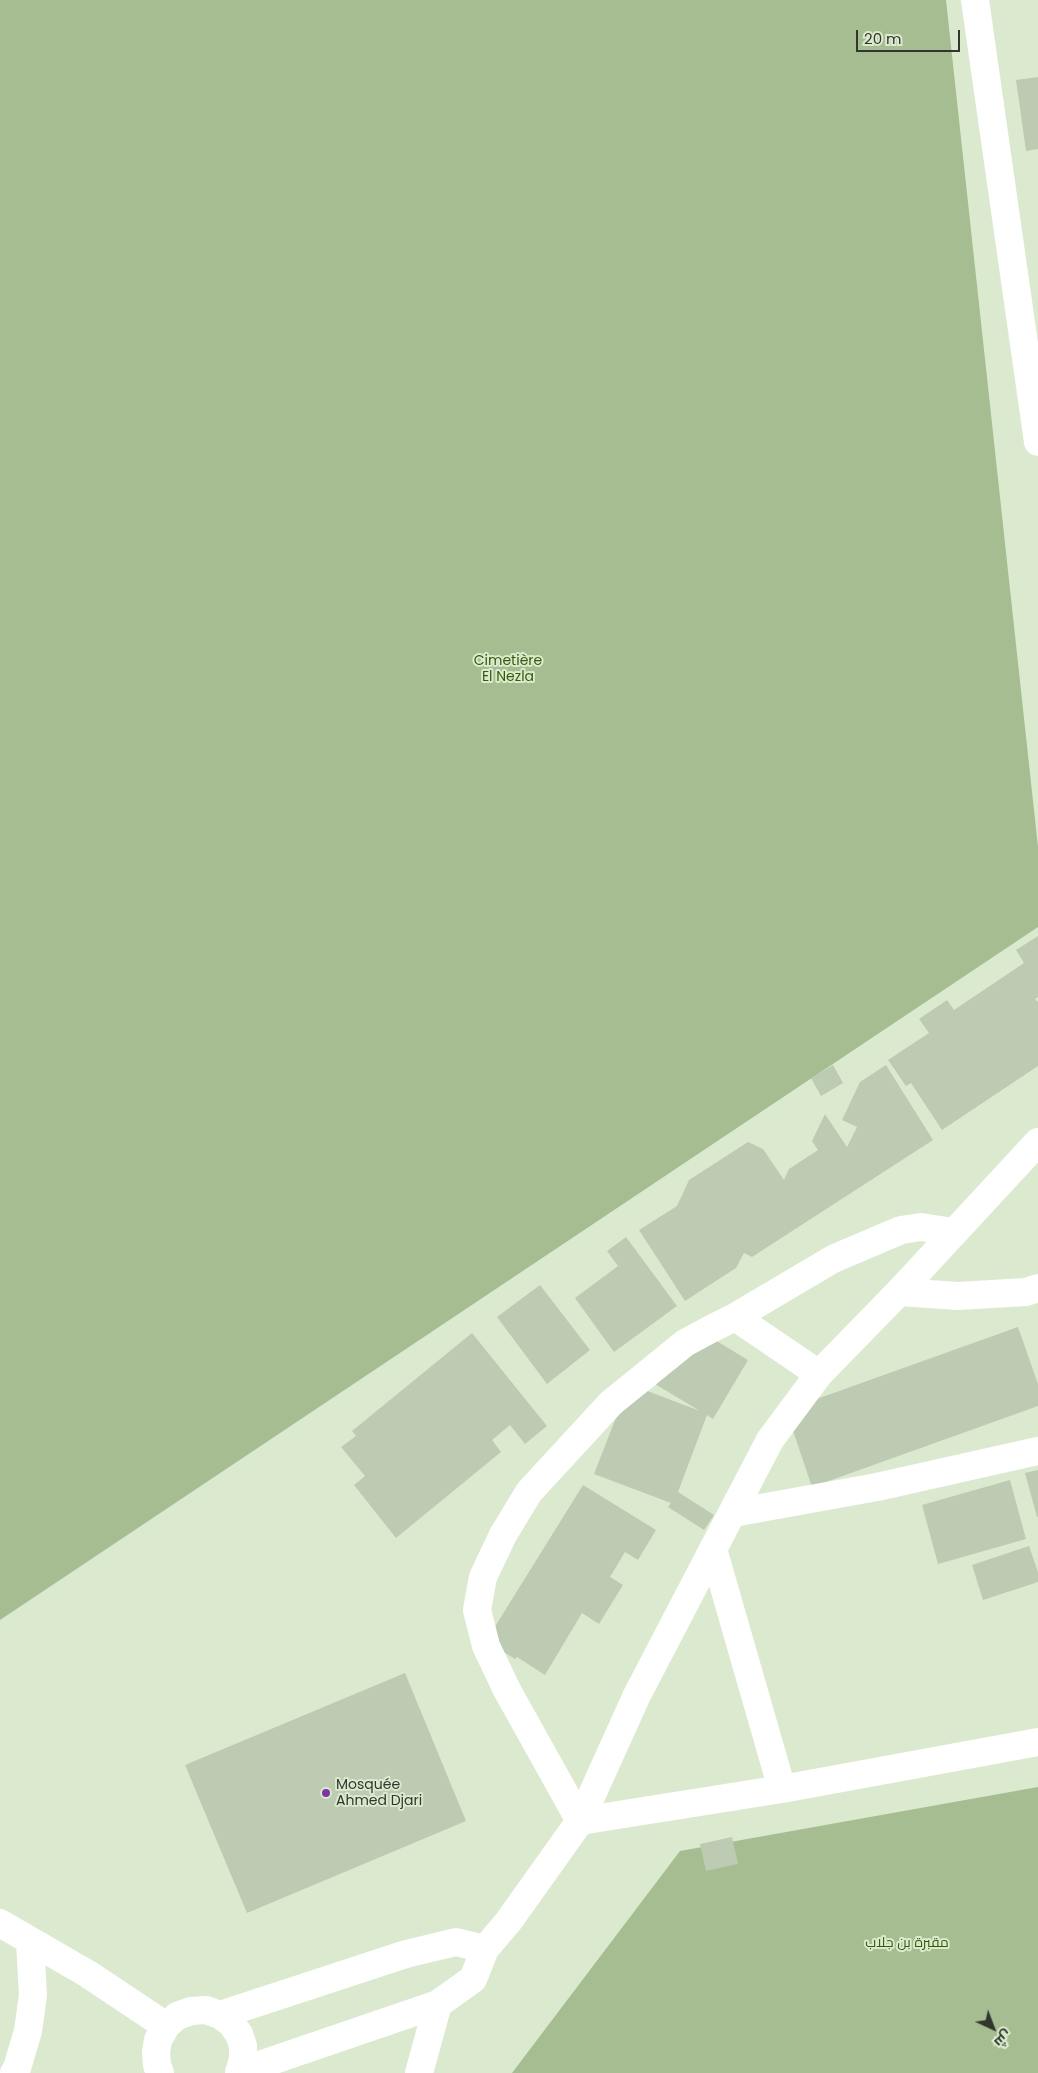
<!DOCTYPE html>
<meta charset="utf-8">
<style>
body{margin:0}
#map{position:relative;width:1038px;height:2073px;overflow:hidden;background:#dbeacf;font-family:Poppins,Cairo,sans-serif}
canvas{display:block}
.north{position:absolute;left:968px;top:2003px;width:50px;height:50px;-webkit-text-stroke:4px #dbeacf;paint-order:stroke;rotate:137deg;font-size:14px;font-weight:700;line-height:20px;text-align:center;color:#31372c}
.north::after{content:'';display:block;margin:auto;width:18px;height:22px;background:#31372c;clip-path:polygon(50% 0,100% 100%,50% 72%,0 100%)}
.scale{position:absolute;left:856px;top:30px;width:104px;height:22px;box-sizing:border-box;border:2px solid #31372c;border-top:0;padding-left:6px;font-size:15px;line-height:18px;white-space:nowrap;color:#31372c;-webkit-text-stroke:4px #dbeacf;paint-order:stroke}
</style>
<div id="map">
<canvas width="1038" height="2073"></canvas>
<div class="north">ش</div>
<div class="scale">20 m</div>
</div>
<script>
const c = document.querySelector('canvas').getContext('2d');
c.lineJoin = 'round';
function paint(path, color) {
  c.fillStyle = color;
  c.fill(path, 'evenodd');
}
function toPath(rows) {
  const path = new Path2D();
  for (const r of rows) {
    path.moveTo(r[0], r[1]);
    for (let i = 2; i < r.length; i += 2) path.lineTo(r[i], r[i + 1]);
  }
  return path;
}
function trace(path, color, width, dash) {
  c.strokeStyle = color;
  c.lineWidth = width;
  c.lineCap = dash ? 'butt' : 'round';
  c.setLineDash(dash || []);
  c.stroke(path);
}
function label(font, color, halo, rows, align = 'center') {
  c.font = font + ' Poppins,Cairo,sans-serif';
  c.lineWidth = 4;
  c.setLineDash([]);
  c.textBaseline = 'middle';
  c.strokeStyle = halo;
  c.fillStyle = color;
  for (const [text, x, y, turn = 0] of rows) {
    c.save();
    c.translate(x, y);
    c.rotate((+turn || 0) * Math.PI / 180);
    c.textAlign = isNaN(turn) ? turn : align;
    if (halo) c.strokeText(text, 0, 0);
    c.fillText(text, 0, 0);
    c.restore();
  }
}
const green = toPath([
 [0,0,946,0,1038,847,1038,927,0,1620],
 [1038,1787,1038,2073,512,2073,680,1851]
]);
const building = toPath([
 [1038,77,1038,149,1026,151,1016,80],
 [1038,936,1038,997,1035,999,1038,1002,1038,1066,942,1130,911,1083,906,1086,888,1060,929,1033,919,1019,947,1000,954,1010,1024,963,1016,950],
 [833,1065,843,1083,821,1096,811,1078],
 [886,1065,933,1140,752,1257,744,1253,736,1268,685,1301,639,1230,677,1206,689,1180,748,1142,763,1149,784,1180,789,1169,818,1150,812,1141,825,1114,847,1147,857,1127,842,1120,860,1082],
 [626,1237,677,1306,614,1352,575,1298,618,1266,607,1251],
 [540,1285,590,1350,547,1384,497,1317],
 [690,1325,748,1360,713,1419,707,1415,678,1492,714,1515,704,1530,668,1507,671,1503,594,1474,629,1384,700,1411,655,1384],
 [1018,1327,1038,1384,1038,1406,812,1487,786,1410],
 [472,1333,547,1426,525,1444,510,1425,492,1440,501,1452,396,1538,354,1485,365,1476,341,1447,356,1436,352,1431],
 [1038,1470,1038,1517,1037,1517,1025,1473],
 [1010,1480,1026,1539,938,1564,922,1505],
 [583,1485,656,1530,638,1560,625,1552,610,1577,623,1585,599,1624,582,1613,545,1675,517,1657,515,1659,486,1641],
 [1029,1546,1038,1572,1038,1582,983,1600,972,1565],
 [405,1673,466,1821,247,1913,185,1765],
 [732,1837,738,1864,706,1871,700,1844]
]);
const street = toPath([
 [975,0,1038,442],
 [899,1292,958,1296,1026,1292,1038,1288],
 [735,1317,833,1259,901,1230,921,1227,953,1232],
 [819,1374,735,1317,711,1329,685,1343,611,1403,529,1492,503,1535,483,1577,477,1610,486,1646,507,1690,580,1821,782,1789,1038,1742],
 [733,1513,877,1487,1038,1451],
 [713,1549,782,1789]
]);
const secondary = toPath([
 [0,1923,88,1974,166,2026],
 [220,2015,406,1954,456,1942,485,1949],
 [239,2072,438,2004,473,1979,485,1949,508,1922,580,1821,637,1695,770,1440,819,1374,899,1292,1038,1142],
 [14,2073,17,2068,28,2031,33,1995,30,1941],
 [160,2073,157,2065,156,2052,158,2040,166,2026,177,2016,191,2011,206,2010,220,2015,231,2023,239,2034,243,2046,243,2059,239,2073],
 [419,2073,438,2004]
]);
const markers = [
 [326,1793,5,"#7e34a5"]
];
const parkNames = [
 ["Cimetière",508,661],
 ["El Nezla",508,677],
 ["مقبرة بن جلاب",907,1943]
];
const poiNames = [
 ["Mosquée",336,1785],
 ["Ahmed Djari",336,1801]
];
paint(green, '#a5bd91');
paint(building, '#bccbb1');
trace(street, '#fff', 28);
trace(secondary, '#fff', 28);
for (const [x, y, r, color] of markers) {
  const dot = new Path2D();
  dot.arc(x, y, r, 0, 2 * Math.PI);
  c.fillStyle = color;
  c.fill(dot);
  trace(dot, '#dbeacf', 2);
}
label('14px', '#375a07', '#dbeacf', parkNames);
label('14px', '#31372c', '#dbeacf', poiNames, 'left');
</script>
